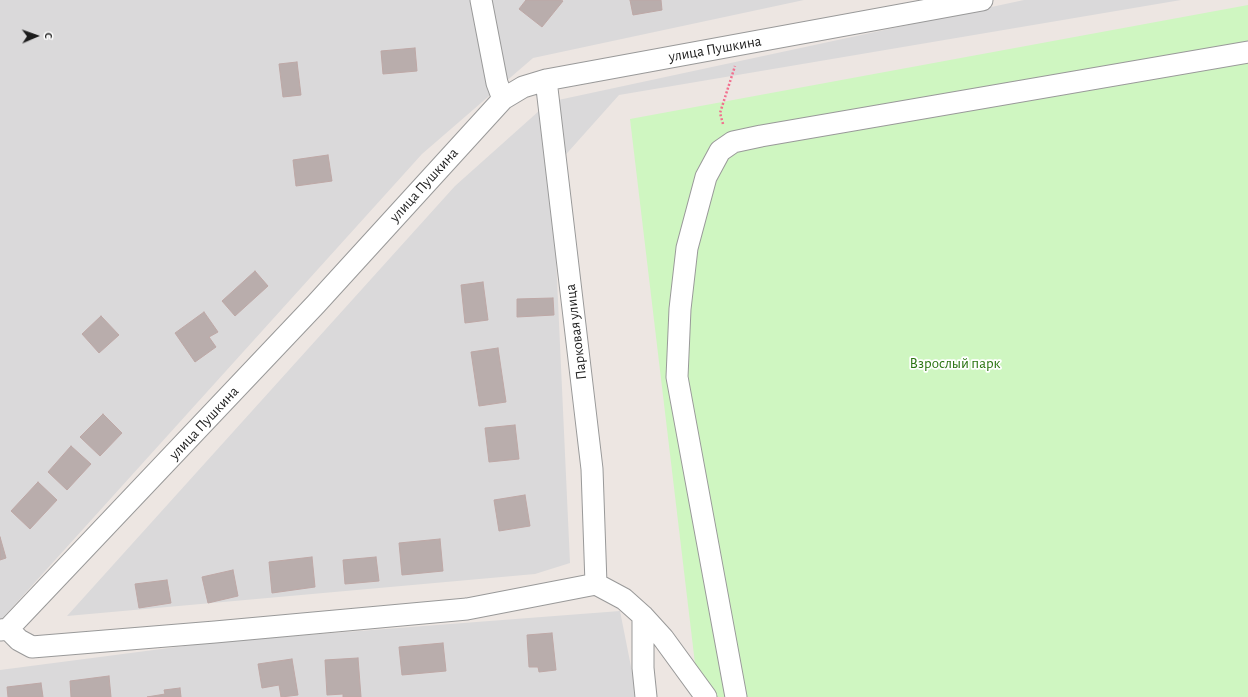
<!DOCTYPE html>
<meta charset="utf-8">
<style>
body{margin:0}
#map{position:relative;width:1248px;height:697px;overflow:hidden;background:#ede6e2;font-family:"Alegreya Sans",sans-serif}
canvas{display:block}
.north{position:absolute;left:16px;top:16px;width:40px;height:40px;-webkit-text-stroke:3px #fff;paint-order:stroke;rotate:88deg;font-size:11px;font-weight:700;line-height:16px;text-align:center;color:#1c1c1c}
.north::after{content:'';display:block;margin:auto;width:14px;height:18px;background:#1c1c1c;clip-path:polygon(50% 0,100% 100%,50% 72%,0 100%)}
</style>
<div id="map">
<canvas width="1248" height="697"></canvas>
<div class="north">С</div>
</div>
<script>
const c = document.querySelector('canvas').getContext('2d');
c.lineJoin = 'round';
function paint(path, color) {
  c.fillStyle = color;
  c.fill(path, 'evenodd');
}
function toPath(rows) {
  const path = new Path2D();
  for (const r of rows) {
    path.moveTo(r[0], r[1]);
    for (let i = 2; i < r.length; i += 2) path.lineTo(r[i], r[i + 1]);
  }
  return path;
}
function trace(path, color, width, dash) {
  c.strokeStyle = color;
  c.lineWidth = width;
  c.lineCap = dash ? 'butt' : 'round';
  c.setLineDash(dash || []);
  c.stroke(path);
}
function label(font, color, halo, rows, align = 'center') {
  c.font = font + ' "Alegreya Sans",sans-serif';
  c.lineWidth = 3.5;
  c.setLineDash([]);
  c.textBaseline = 'middle';
  c.strokeStyle = halo;
  c.fillStyle = color;
  for (const [text, x, y, turn = 0] of rows) {
    c.save();
    c.translate(x, y);
    c.rotate((+turn || 0) * Math.PI / 180);
    c.textAlign = isNaN(turn) ? turn : align;
    if (halo) c.strokeText(text, 0, 0);
    c.fillText(text, 0, 0);
    c.restore();
  }
}
const residential = toPath([
 [0,0,804,0,533,58,422,154,0,621],
 [1024,0,1181,0,619,95,552,170,570,563,535,574,67,616,455,186,549,102],
 [620,611,637,697,0,697,0,670,215,642]
]);
const park = toPath([
 [1248,5,1248,697,699,697,630,119]
]);
const building = toPath([
 [526,0,561,0,563,1,542,27,519,9,526,0],
 [630,0,661,0,662,10,633,15,630,0],
 [415,48,417,71,383,74,381,51,415,48],
 [297,62,301,95,283,97,279,64,297,62],
 [328,155,332,181,296,186,293,160,328,155],
 [255,271,268,286,235,316,222,301,255,271],
 [483,282,488,320,465,323,461,285,483,282],
 [553,298,554,315,517,317,517,299,553,298],
 [204,312,218,332,209,337,216,347,195,362,175,333,204,312],
 [101,316,119,335,99,353,82,334,101,316],
 [498,348,506,402,479,406,471,352,498,348],
 [103,414,122,433,100,456,80,437,103,414],
 [515,425,519,459,489,462,485,428,515,425],
 [71,446,91,464,67,490,48,472,71,446],
 [38,482,57,500,30,529,11,511,38,482],
 [525,495,530,526,499,531,494,500,525,495],
 [0,537,6,558,0,560,0,537],
 [440,539,443,571,402,575,399,543,440,539],
 [312,557,315,587,272,593,269,562,312,557],
 [376,557,379,581,345,584,343,560,376,557],
 [233,570,238,596,208,603,202,577,233,570],
 [167,580,171,603,139,608,135,584,167,580],
 [552,633,556,670,539,672,538,667,529,667,527,635,552,633],
 [443,643,446,671,402,675,399,647,443,643],
 [358,658,361,697,343,697,343,694,327,695,325,660,358,658],
 [292,659,298,695,281,697,279,685,262,688,258,664,292,659],
 [109,676,111,697,71,697,70,681,109,676],
 [41,683,43,697,8,697,7,687,41,683],
 [180,688,181,697,147,697,165,694,164,690,180,688]
]);
const path = toPath([
 [723,124,720,113,735,66]
]);
const minor = toPath([
 [481,0,497,83,503,99],
 [546,80,592,469,596,584],
 [643,616,643,668,646,697],
 [8,629,316,304,503,99,523,87,546,80,982,0],
 [0,630,8,629,19,640,32,647,215,632,467,609,596,584,624,599,643,616,663,638,706,697],
 [736,697,677,377,680,309,687,248,706,177,720,151,733,142,761,136,1248,52]
]);
const streetNames = [
 ["улица Пушкина",715,49,-10],
 ["улица Пушкина",424,185,-48],
 ["Парковая улица",576,332,-97],
 ["улица Пушкина",204,423,-47]
];
const parkNames = [
 ["Взрослый парк",955,363]
];
paint(residential, '#dad9da');
paint(park, '#cff6c1');
paint(building, '#b9adac');
trace(building, '#bea8a6', 1);
trace(minor, '#999', 23);
trace(path, '#f26f8e', 2.5, [2, 2]);
trace(minor, '#fff', 21);
label('15px', '#1c1c1c', '#fff', streetNames);
label('15px', '#2a7411', '#fff', parkNames);
</script>
